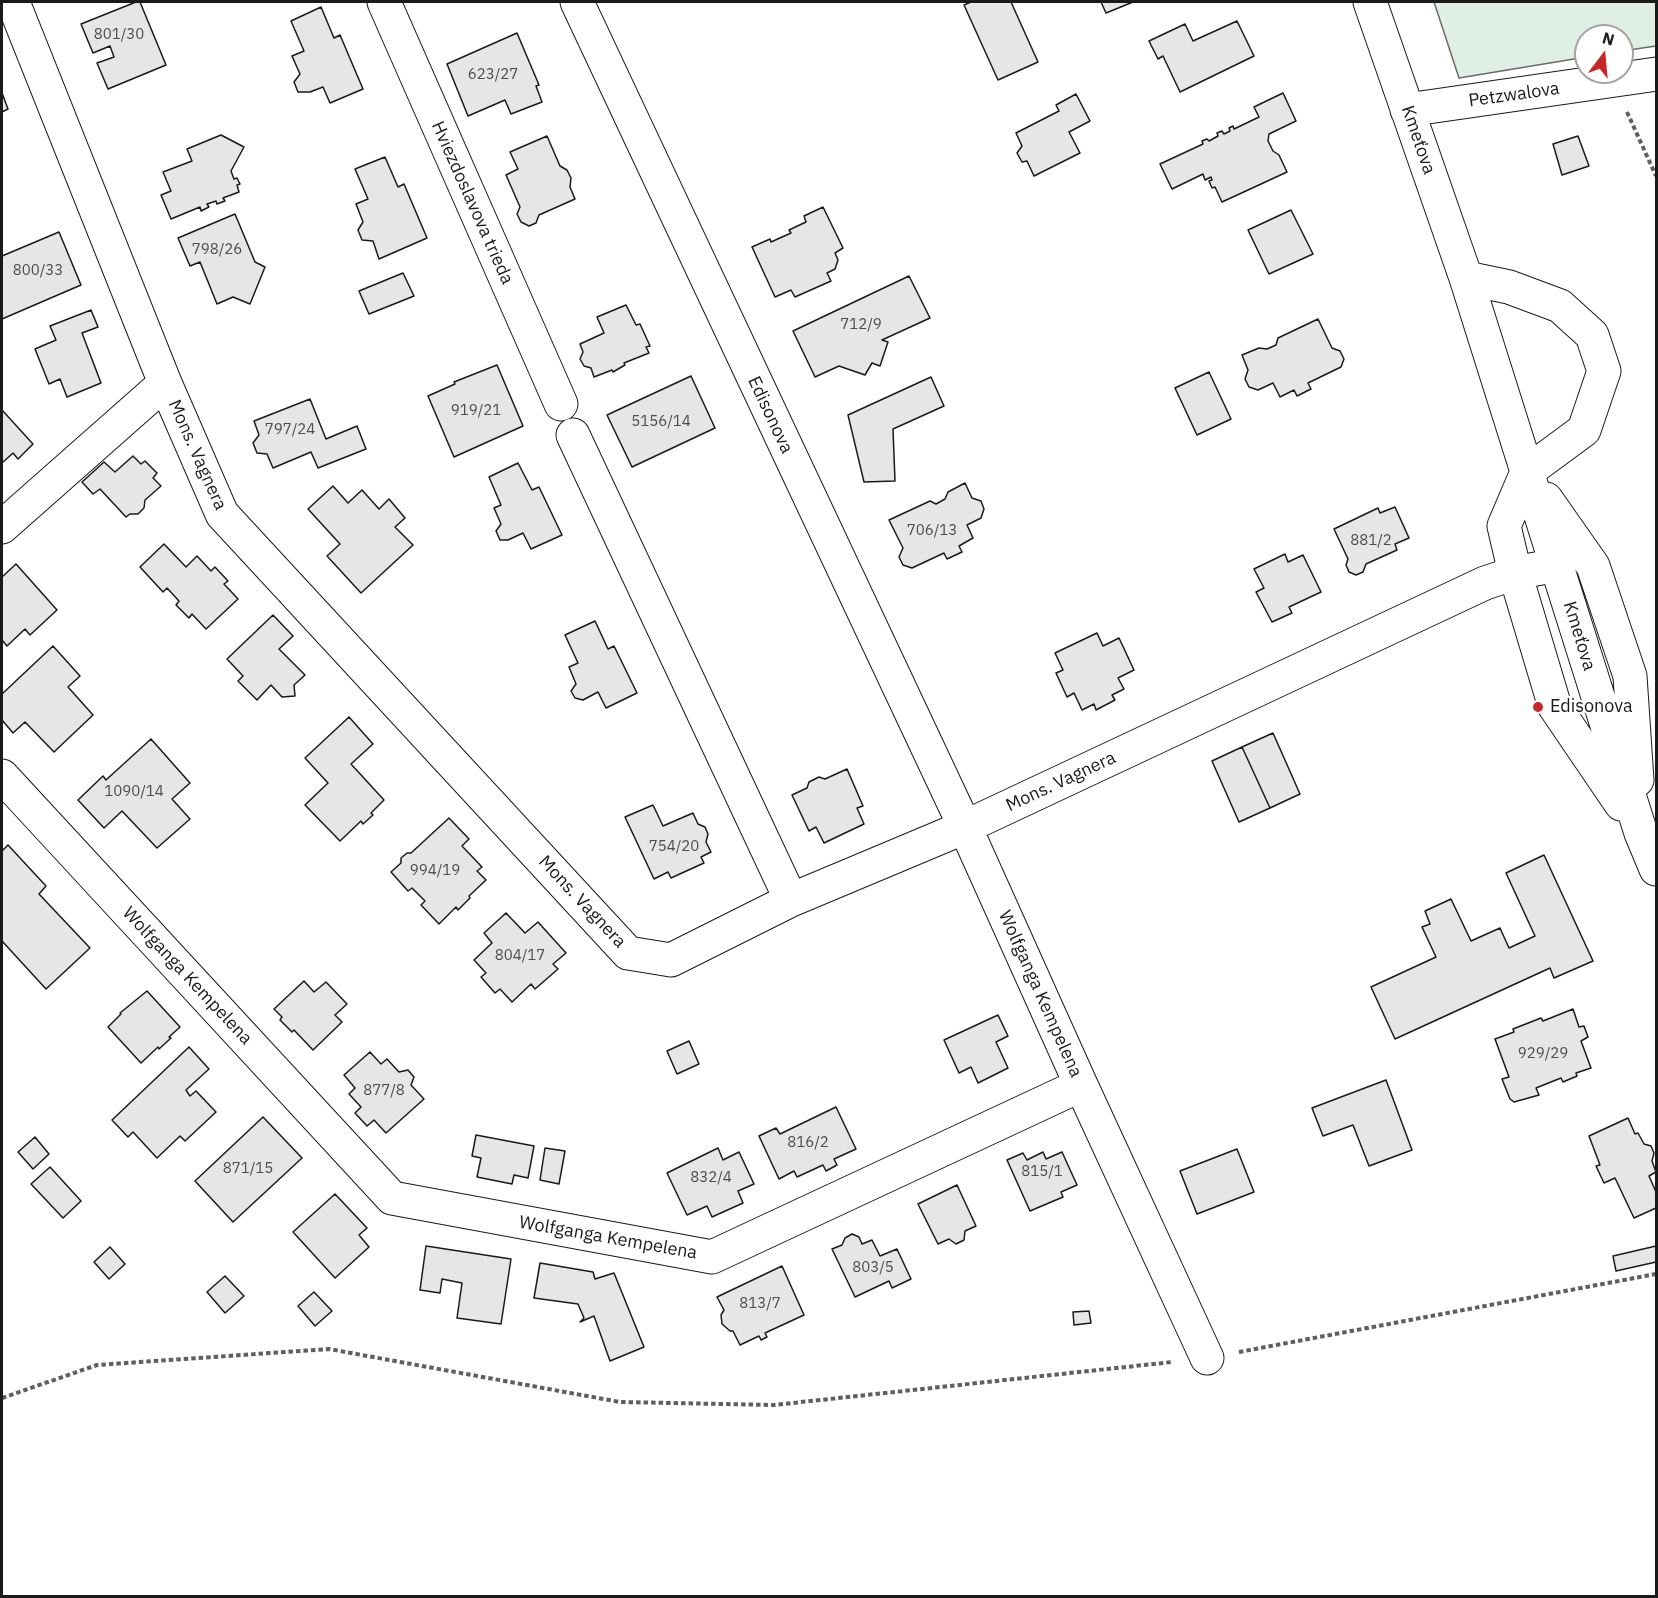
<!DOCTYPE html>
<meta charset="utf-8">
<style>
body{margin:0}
#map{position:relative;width:1658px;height:1598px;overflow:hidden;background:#fff;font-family:"IBM Plex Sans",sans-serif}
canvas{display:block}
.frame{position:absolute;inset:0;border:3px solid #1a1a1a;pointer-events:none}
.north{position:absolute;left:1574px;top:24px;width:60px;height:60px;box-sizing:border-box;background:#fff;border:2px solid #a3a3a3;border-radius:50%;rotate:16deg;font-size:16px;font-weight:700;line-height:24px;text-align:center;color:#1a1a1a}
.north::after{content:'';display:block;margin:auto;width:21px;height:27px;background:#c62828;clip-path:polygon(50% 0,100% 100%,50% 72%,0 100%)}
</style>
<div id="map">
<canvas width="1658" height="1598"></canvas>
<div class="frame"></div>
<div class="north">N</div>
</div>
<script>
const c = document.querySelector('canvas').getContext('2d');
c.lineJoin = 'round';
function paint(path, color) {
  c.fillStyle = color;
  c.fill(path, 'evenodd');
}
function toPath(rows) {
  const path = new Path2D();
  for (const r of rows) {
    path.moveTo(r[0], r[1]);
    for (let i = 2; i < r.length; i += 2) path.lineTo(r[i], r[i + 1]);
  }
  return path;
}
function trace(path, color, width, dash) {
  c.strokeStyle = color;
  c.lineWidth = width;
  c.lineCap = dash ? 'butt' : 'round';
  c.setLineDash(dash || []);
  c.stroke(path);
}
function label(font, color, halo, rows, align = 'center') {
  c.font = font + ' "IBM Plex Sans",sans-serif';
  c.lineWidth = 4.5;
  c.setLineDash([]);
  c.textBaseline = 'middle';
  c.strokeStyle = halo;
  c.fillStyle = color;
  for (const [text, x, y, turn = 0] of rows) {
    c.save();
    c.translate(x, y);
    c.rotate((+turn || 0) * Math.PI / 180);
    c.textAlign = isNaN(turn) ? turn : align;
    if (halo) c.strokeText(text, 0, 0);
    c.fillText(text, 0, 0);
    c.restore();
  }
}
const green = toPath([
 [1434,2,1656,2,1656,46,1622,51,1622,36,1586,36,1586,57,1459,78,1434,2]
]);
const building = toPath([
 [136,2,140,2,166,65,108,89,97,63,114,57,110,46,93,53,81,24,136,2],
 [971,2,1011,2,1038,62,998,80,964,5,971,2],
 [1101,2,1133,2,1106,13,1101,2],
 [321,7,334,38,340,35,363,89,330,103,323,87,310,92,298,92,294,82,300,74,292,56,304,51,291,21,321,7],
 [1237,21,1254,56,1180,92,1163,56,1158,59,1149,41,1185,24,1193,41,1237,21],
 [517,33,539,85,536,86,542,102,511,114,505,100,468,116,447,64,517,33],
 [2,93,8,109,2,112,2,93],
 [1283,93,1296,121,1269,134,1268,141,1273,151,1279,155,1287,172,1222,202,1215,187,1212,188,1209,181,1212,180,1211,177,1205,180,1203,174,1172,189,1160,164,1203,144,1202,141,1207,139,1209,141,1218,136,1217,133,1222,131,1224,134,1230,131,1229,128,1233,126,1234,129,1259,117,1254,107,1283,93],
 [1076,94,1090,121,1069,132,1080,153,1034,176,1027,161,1022,162,1017,153,1022,146,1016,133,1059,111,1056,105,1076,94],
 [221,135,244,147,231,171,234,179,237,178,240,184,237,185,239,192,223,198,225,201,217,204,216,201,207,204,209,207,201,211,200,207,171,219,161,195,171,191,163,172,192,161,187,149,221,135],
 [547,136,560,166,567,170,571,178,570,187,575,199,539,215,536,223,529,226,521,222,517,214,520,207,506,175,518,169,510,152,547,136],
 [1578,136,1589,166,1562,175,1553,144,1578,136],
 [385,157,398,187,404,184,427,238,379,259,373,241,362,240,358,230,363,222,356,204,368,199,355,169,385,157],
 [823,207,843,248,835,253,838,260,835,269,827,273,831,281,795,297,791,290,775,297,752,247,770,239,771,242,791,233,789,230,806,222,804,216,823,207],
 [1291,210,1313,254,1269,274,1248,230,1291,210],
 [235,214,255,262,265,267,250,304,233,297,217,304,200,262,190,266,178,238,235,214],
 [59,232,81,285,2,319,2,256,59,232],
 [403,273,414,296,369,314,359,291,403,273],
 [909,276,930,318,882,340,888,342,880,366,872,363,865,375,839,366,815,377,793,331,909,276],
 [626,305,636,325,640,324,650,346,646,347,649,353,624,363,625,365,613,372,612,370,594,377,591,368,584,366,580,359,583,352,580,344,604,333,597,317,626,305],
 [91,310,98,327,82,333,101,383,67,397,60,379,49,384,35,349,56,340,50,326,91,310],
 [1318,319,1332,348,1340,351,1344,359,1341,367,1308,383,1311,389,1297,396,1294,390,1280,397,1273,383,1258,390,1249,387,1245,379,1248,370,1242,355,1259,348,1267,349,1276,345,1278,338,1318,319],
 [497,365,523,426,454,457,428,396,455,384,454,382,497,365],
 [1209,372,1231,419,1197,435,1175,388,1209,372],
 [691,376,715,428,632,467,607,415,691,376],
 [931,377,944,406,893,429,895,481,864,482,848,415,931,377],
 [310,399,326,439,357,426,366,449,318,468,311,452,273,468,267,454,257,453,253,443,259,435,254,421,310,399],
 [2,410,33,444,18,459,13,453,2,463,2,410],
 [133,456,141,464,145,461,157,473,153,478,161,486,145,500,144,508,138,514,130,514,126,517,100,489,93,494,82,482,104,462,115,472,133,456],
 [518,463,532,490,539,487,562,535,531,549,523,533,508,540,500,540,496,531,501,524,494,508,501,505,489,477,518,463],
 [965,483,972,498,981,501,984,509,981,518,967,525,973,538,959,546,962,552,947,559,944,553,912,568,903,565,899,557,903,548,889,520,930,501,936,504,945,499,948,492,965,483],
 [333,486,348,503,362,490,379,509,389,499,405,518,395,527,413,545,361,593,327,556,340,544,308,509,333,486],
 [1395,507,1409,538,1395,544,1397,550,1366,564,1363,572,1356,575,1349,572,1346,565,1348,559,1334,529,1378,508,1380,513,1395,507],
 [164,544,186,567,197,556,211,571,215,567,228,581,224,584,238,599,206,629,192,614,189,618,176,605,179,601,167,588,163,592,140,567,164,544],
 [1285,554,1288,562,1303,555,1321,592,1289,607,1292,613,1272,622,1256,592,1264,588,1254,569,1285,554],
 [16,564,57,610,30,635,25,629,7,646,2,640,2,577,16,564],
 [273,615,293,636,279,649,305,675,294,685,295,696,282,697,271,685,257,700,238,681,243,676,227,659,273,615],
 [595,621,608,649,614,646,637,693,606,708,598,692,583,700,575,698,571,691,576,684,569,667,578,663,565,635,595,621],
 [1097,633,1103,646,1119,638,1134,670,1118,678,1124,689,1112,695,1115,700,1096,710,1094,704,1082,710,1074,693,1067,697,1056,673,1063,670,1055,653,1097,633],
 [53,646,80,676,68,687,93,715,54,752,25,722,13,733,2,720,2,694,53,646],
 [349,717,373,744,351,764,384,800,371,813,373,815,363,824,361,821,340,841,305,805,328,783,305,758,349,717],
 [1273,733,1300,794,1270,808,1242,747,1273,733],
 [151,739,190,783,172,799,190,819,157,848,122,811,104,828,78,800,103,776,106,780,151,739],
 [1242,747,1270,808,1239,822,1212,761,1242,747],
 [847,769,863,806,857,808,864,824,824,843,816,827,809,831,792,795,807,788,809,782,819,777,825,779,847,769],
 [653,805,663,826,693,813,698,824,705,827,708,834,706,842,711,852,701,857,704,863,671,878,668,872,654,879,625,817,653,805],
 [449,818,469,839,462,846,482,867,477,871,486,880,469,896,470,898,458,910,456,907,439,924,421,905,425,901,412,888,408,891,391,872,401,863,401,858,407,853,411,853,449,818],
 [8,845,46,886,39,894,90,948,46,989,2,941,2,851,8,845],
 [1544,855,1593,961,1554,978,1550,968,1395,1039,1371,987,1436,957,1422,927,1430,924,1425,911,1451,899,1471,941,1500,928,1509,948,1535,936,1506,873,1544,855],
 [506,913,525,933,538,922,566,953,553,964,558,969,535,989,531,984,512,1002,500,989,495,993,481,977,486,973,474,960,492,943,484,933,506,913],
 [304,981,314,992,326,982,347,1004,335,1015,342,1022,313,1050,294,1030,292,1032,280,1020,282,1017,274,1009,304,981],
 [147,991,180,1027,169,1037,171,1038,159,1049,158,1047,141,1063,108,1027,121,1014,120,1013,147,991],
 [1573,1009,1579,1027,1584,1026,1588,1037,1581,1041,1591,1068,1576,1073,1577,1076,1563,1082,1561,1078,1536,1088,1539,1095,1514,1102,1510,1099,1502,1079,1509,1077,1495,1039,1514,1032,1513,1029,1541,1018,1543,1021,1573,1009],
 [998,1015,1008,1036,996,1042,1008,1068,978,1083,971,1067,959,1073,944,1040,998,1015],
 [689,1041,699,1064,677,1074,667,1051,689,1041],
 [189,1047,209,1069,186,1090,190,1096,196,1091,216,1112,185,1141,180,1136,157,1158,133,1132,128,1137,112,1120,189,1047],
 [370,1052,381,1064,387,1059,399,1072,408,1070,414,1077,411,1085,424,1099,386,1133,374,1120,367,1126,355,1113,361,1107,349,1094,355,1088,344,1075,370,1052],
 [1386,1080,1412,1150,1369,1166,1353,1125,1323,1136,1312,1108,1386,1080],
 [836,1107,856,1149,834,1159,837,1165,826,1171,823,1165,797,1177,794,1171,779,1179,759,1136,776,1128,780,1134,836,1107],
 [263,1117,302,1158,233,1222,195,1181,263,1117],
 [1628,1118,1635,1134,1638,1133,1644,1144,1651,1146,1654,1153,1652,1161,1656,1172,1649,1176,1656,1192,1656,1208,1634,1218,1615,1178,1604,1183,1596,1166,1600,1165,1589,1136,1628,1118],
 [476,1135,534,1146,528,1178,514,1175,512,1184,477,1177,481,1158,472,1156,476,1135],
 [35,1137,49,1154,33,1169,18,1152,35,1137],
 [545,1148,565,1151,559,1184,540,1180,545,1148],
 [718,1148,723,1160,739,1152,754,1184,738,1191,743,1203,712,1217,707,1206,687,1215,667,1173,718,1148],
 [1237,1149,1254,1192,1197,1214,1180,1171,1237,1149],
 [1043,1152,1046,1159,1062,1152,1077,1185,1061,1192,1063,1197,1030,1211,1007,1160,1023,1153,1027,1160,1043,1152],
 [50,1167,81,1201,63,1218,31,1184,50,1167],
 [957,1185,976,1226,965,1231,964,1240,956,1244,949,1239,938,1244,918,1204,957,1185],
 [335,1194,367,1228,359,1235,369,1247,335,1278,293,1232,335,1194],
 [852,1234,859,1237,862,1244,872,1240,880,1256,897,1249,911,1279,892,1288,889,1281,855,1297,832,1249,842,1245,845,1238,852,1234],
 [426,1246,511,1259,501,1324,457,1318,462,1283,442,1279,440,1293,420,1290,426,1246],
 [1656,1246,1656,1262,1616,1271,1613,1256,1656,1246],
 [110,1247,125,1264,109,1279,94,1262,110,1247],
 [540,1263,593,1272,595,1279,614,1273,644,1347,610,1361,594,1316,580,1322,584,1318,578,1304,534,1298,540,1263],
 [782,1266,804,1315,765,1333,767,1337,761,1340,759,1336,740,1345,733,1331,730,1331,722,1324,721,1315,724,1310,717,1297,782,1266],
 [225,1276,244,1296,225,1313,207,1292,225,1276],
 [314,1292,332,1311,315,1326,298,1306,314,1292],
 [1089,1311,1091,1323,1074,1325,1073,1312,1089,1311]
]);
const path = toPath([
 [1627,112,1656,176],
 [1239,1352,1656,1274],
 [2,1398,97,1365,329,1349,620,1402,774,1405,1172,1362]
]);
const minor = toPath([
 [13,2,165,383,222,514,628,953,671,960,791,900,965,827,1485,583,1515,573,1557,565],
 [384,2,561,404],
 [577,2,965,827,1081,1085,1207,1358],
 [1370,2,1466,278,1641,833,1656,869],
 [1407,110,1656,74],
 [1466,278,1509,287,1560,306,1592,335,1604,371,1584,430,1527,472],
 [573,435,791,900],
 [1527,472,1504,526,1515,573,1555,707,1621,804],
 [1546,499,1593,566,1630,676,1637,780],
 [2,527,165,383],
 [2,776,392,1198,712,1257,1081,1085]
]);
const markers = [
 [1538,707,6,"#c62828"]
];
const numberNames = [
 ["801/30",119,35],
 ["623/27",493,75],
 ["798/26",217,250],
 ["800/33",38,271],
 ["712/9",861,325],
 ["919/21",476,411],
 ["5156/14",661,422],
 ["797/24",290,430],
 ["706/13",932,531],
 ["881/2",1371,541],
 ["1090/14",134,792],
 ["754/20",674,847],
 ["994/19",435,871],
 ["804/17",520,956],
 ["929/29",1543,1054],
 ["877/8",384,1091],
 ["816/2",808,1143],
 ["871/15",248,1169],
 ["815/1",1042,1172],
 ["832/4",711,1178],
 ["803/5",873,1268],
 ["813/7",760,1304]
];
const streetNames = [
 ["Petzwalova",1514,95,-8],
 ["Kmeťova",1418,140,71],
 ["Hviezdoslavova trieda",472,203,66],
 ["Edisonova",770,415,65],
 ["Mons. Vagnera",197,455,66],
 ["Kmeťova",1579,636,73],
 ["Mons. Vagnera",1061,782,-25],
 ["Mons. Vagnera",582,902,47],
 ["Wolfganga Kempelena",187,976,47],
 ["Wolfganga Kempelena",1040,994,66],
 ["Wolfganga Kempelena",608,1238,10]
];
const poiNames = [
 ["Edisonova",1550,707]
];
paint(green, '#e0efe3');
trace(green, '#6a6a6a', 1.5);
paint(building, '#e6e6e6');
trace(building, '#1a1a1a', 1.5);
trace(minor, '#1a1a1a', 35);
trace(path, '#5f5f5f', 4, [4.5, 3]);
trace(minor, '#fff', 33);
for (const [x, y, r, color] of markers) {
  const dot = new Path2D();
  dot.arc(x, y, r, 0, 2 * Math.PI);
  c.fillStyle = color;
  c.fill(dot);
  trace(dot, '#fff', 2);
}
label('15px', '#4d4d4d', null, numberNames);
label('18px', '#1a1a1a', '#fff', streetNames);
label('18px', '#1a1a1a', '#fff', poiNames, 'left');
</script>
